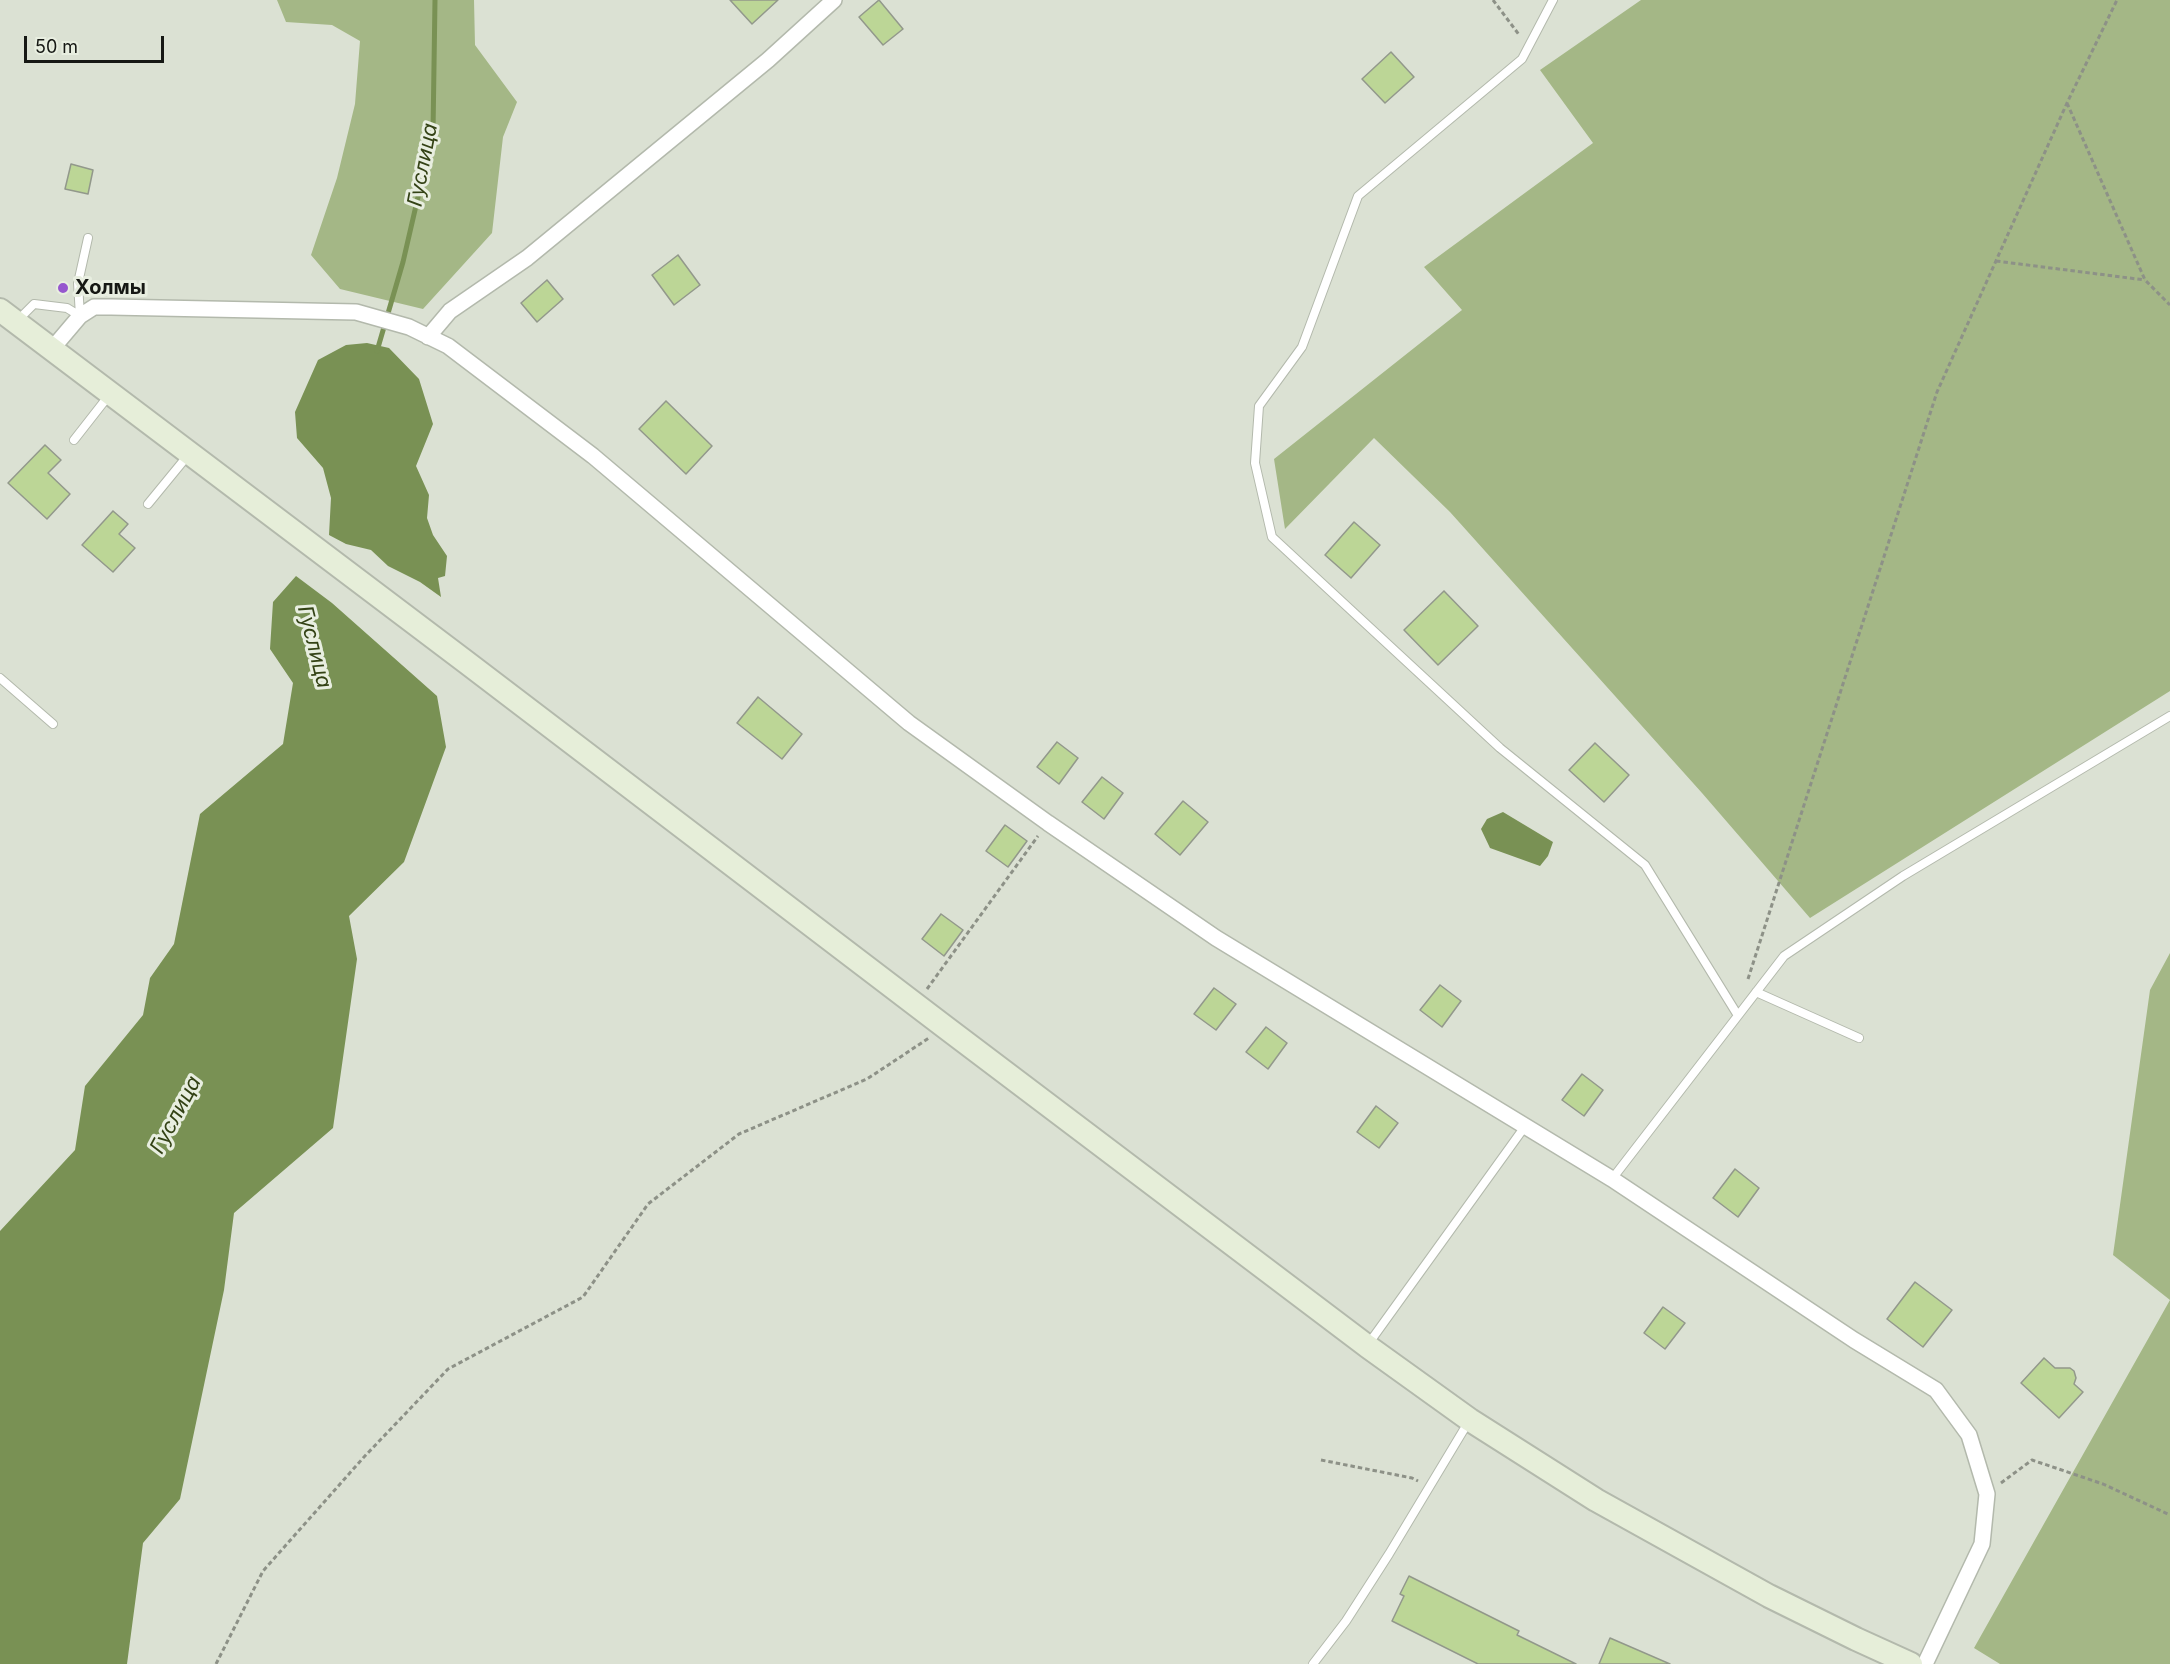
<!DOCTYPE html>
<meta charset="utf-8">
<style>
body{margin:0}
#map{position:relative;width:2170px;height:1664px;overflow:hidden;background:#dbe1d3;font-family:Inter,sans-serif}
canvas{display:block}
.scale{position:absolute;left:24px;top:36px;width:140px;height:27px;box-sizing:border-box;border:3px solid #161814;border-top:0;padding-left:8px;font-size:18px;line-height:21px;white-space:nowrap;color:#161814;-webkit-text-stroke:4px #e8eee0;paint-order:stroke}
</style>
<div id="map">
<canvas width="2170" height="1664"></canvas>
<div class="scale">50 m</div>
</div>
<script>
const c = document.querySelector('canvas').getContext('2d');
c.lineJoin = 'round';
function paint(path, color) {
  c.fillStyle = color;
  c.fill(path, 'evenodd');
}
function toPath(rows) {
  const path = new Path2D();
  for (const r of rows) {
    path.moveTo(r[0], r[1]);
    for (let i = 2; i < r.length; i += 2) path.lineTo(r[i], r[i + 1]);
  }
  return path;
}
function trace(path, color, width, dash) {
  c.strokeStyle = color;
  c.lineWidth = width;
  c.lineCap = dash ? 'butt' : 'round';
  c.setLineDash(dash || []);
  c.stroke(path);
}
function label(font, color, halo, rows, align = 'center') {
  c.font = font + ' Inter,sans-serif';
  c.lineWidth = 6;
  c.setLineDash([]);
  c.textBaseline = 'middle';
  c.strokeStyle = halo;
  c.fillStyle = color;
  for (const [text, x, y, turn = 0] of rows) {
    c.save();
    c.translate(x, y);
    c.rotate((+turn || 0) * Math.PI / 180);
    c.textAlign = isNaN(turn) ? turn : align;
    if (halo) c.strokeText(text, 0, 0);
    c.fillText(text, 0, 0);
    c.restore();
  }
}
const green = toPath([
 [277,0,474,0,475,45,517,102,503,137,492,233,423,309,340,289,311,255,337,178,355,104,360,41,332,25,286,22],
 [1641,0,2170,0,2170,691,1810,918,1702,793,1450,512,1374,438,1285,529,1274,459,1462,310,1424,267,1593,143,1540,70],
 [2170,953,2170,1664,2000,1664,1974,1648,2170,1300,2113,1255,2150,990]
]);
const water = toPath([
 [367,343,389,348,419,379,433,424,416,466,429,495,427,518,433,535,447,556,445,576,438,578,441,597,420,582,388,566,371,550,346,544,329,535,331,498,323,468,297,438,295,412,318,360,346,345],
 [296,576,332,603,437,696,446,747,404,862,349,916,357,959,333,1128,234,1213,224,1290,180,1499,143,1543,127,1664,0,1664,0,1231,75,1150,85,1086,143,1015,150,978,174,944,200,814,283,744,293,683,270,649,273,602],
 [1503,812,1553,842,1548,856,1540,866,1490,848,1481,829,1487,819]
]);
const stream = toPath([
 [377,351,403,262,433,132,435,0]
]);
const building = toPath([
 [730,0,778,0,752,24,730,0],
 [879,0,903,29,883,45,859,17,879,0],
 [1391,52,1414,77,1385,103,1362,79,1391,52],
 [71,164,93,170,88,194,65,189,71,164],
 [678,255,700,285,674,305,652,275,678,255],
 [547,280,563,299,537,322,521,303,547,280],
 [666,401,712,446,686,474,639,429,666,401],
 [45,445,61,460,48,473,70,494,47,519,8,483,45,445],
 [113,511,128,524,119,534,135,548,113,572,82,545,113,511],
 [1354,522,1380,545,1351,578,1325,555,1354,522],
 [1444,591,1478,626,1438,665,1404,630,1444,591],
 [758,697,802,734,782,759,737,723,758,697],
 [1057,742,1078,758,1059,784,1037,767,1057,742],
 [1595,743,1629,775,1604,802,1569,770,1595,743],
 [1102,777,1123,793,1104,819,1082,802,1102,777],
 [1183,801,1208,822,1180,855,1155,834,1183,801],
 [1005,825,1027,841,1008,867,986,851,1005,825],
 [941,914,963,930,944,956,922,939,941,914],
 [1440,985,1461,1001,1442,1027,1420,1010,1440,985],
 [1214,988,1236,1004,1216,1030,1194,1014,1214,988],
 [1266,1027,1287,1043,1268,1069,1246,1052,1266,1027],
 [1582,1074,1603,1090,1584,1116,1562,1100,1582,1074],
 [1376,1106,1398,1123,1379,1148,1357,1132,1376,1106],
 [1735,1169,1759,1188,1738,1217,1713,1198,1735,1169],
 [1915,1282,1952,1310,1923,1347,1887,1319,1915,1282],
 [1663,1307,1685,1323,1665,1349,1644,1333,1663,1307],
 [2044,1358,2055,1368,2070,1368,2074,1371,2076,1378,2074,1384,2083,1392,2059,1418,2021,1383,2044,1358],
 [1409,1576,1519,1631,1517,1635,1576,1664,1478,1664,1392,1621,1404,1596,1400,1594,1409,1576],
 [1610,1638,1670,1664,1599,1664,1610,1638]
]);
const path = toPath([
 [1493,0,1520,36],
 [2067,103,2145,280,2170,305],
 [1996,261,2145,280],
 [1748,979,1937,392,2067,103,2117,0],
 [927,989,1038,836],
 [1321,1460,1412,1478,1418,1481],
 [2001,1483,2032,1460,2103,1484,2170,1515],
 [216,1664,263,1571,364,1457,448,1369,583,1297,648,1204,739,1134,867,1079,929,1038]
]);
const service = toPath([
 [1553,0,1522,59,1358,196,1302,347,1259,406,1255,463,1272,537,1500,748,1645,865,1737,1014],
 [80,316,78,283,88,238],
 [18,320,34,304,67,308,80,316],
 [74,440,110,394],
 [148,504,189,454],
 [0,678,53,724],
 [1756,992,1859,1038],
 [1612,1179,1784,956,1903,876,2170,716],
 [1369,1343,1526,1125],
 [1313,1664,1346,1621,1389,1554,1469,1421]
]);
const minor = toPath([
 [428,337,450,311,527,258,768,60,834,0],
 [52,349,80,316,94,307,111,307,356,312,409,327,448,346,593,456,909,723,1048,823,1216,938,1612,1179,1854,1340,1936,1390,1969,1435,1987,1494,1982,1544,1925,1664]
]);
const secondary = toPath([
 [0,310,466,662,945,1027,1367,1346,1470,1420,1596,1500,1769,1596,1856,1639,1911,1664]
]);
const markers = [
 [63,288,6,"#9657ce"]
];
const poiNames = [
 ["Холмы",75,288]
];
const waterNames = [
 ["Гуслица",423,165,-79],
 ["Гуслица",314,647,76],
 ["Гуслица",176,1115,-62]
];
paint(green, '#a4b786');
paint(water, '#799154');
trace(stream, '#799154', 5);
paint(building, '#bcd696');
trace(building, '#92988b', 1.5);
trace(service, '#b3b9ac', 10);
trace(minor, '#b3b9ac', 18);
trace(secondary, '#b3b9ac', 26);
trace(path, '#8d9187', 3, [4.5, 3]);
trace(service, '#fff', 8);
trace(minor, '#fff', 15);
trace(secondary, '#e6eed9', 22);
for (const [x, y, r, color] of markers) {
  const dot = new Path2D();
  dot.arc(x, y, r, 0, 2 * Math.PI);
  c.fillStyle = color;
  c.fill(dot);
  trace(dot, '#e8eee0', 2);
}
label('bold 20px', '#161814', '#e8eee0', poiNames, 'left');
label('italic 21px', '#334215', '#e8eee0', waterNames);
</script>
